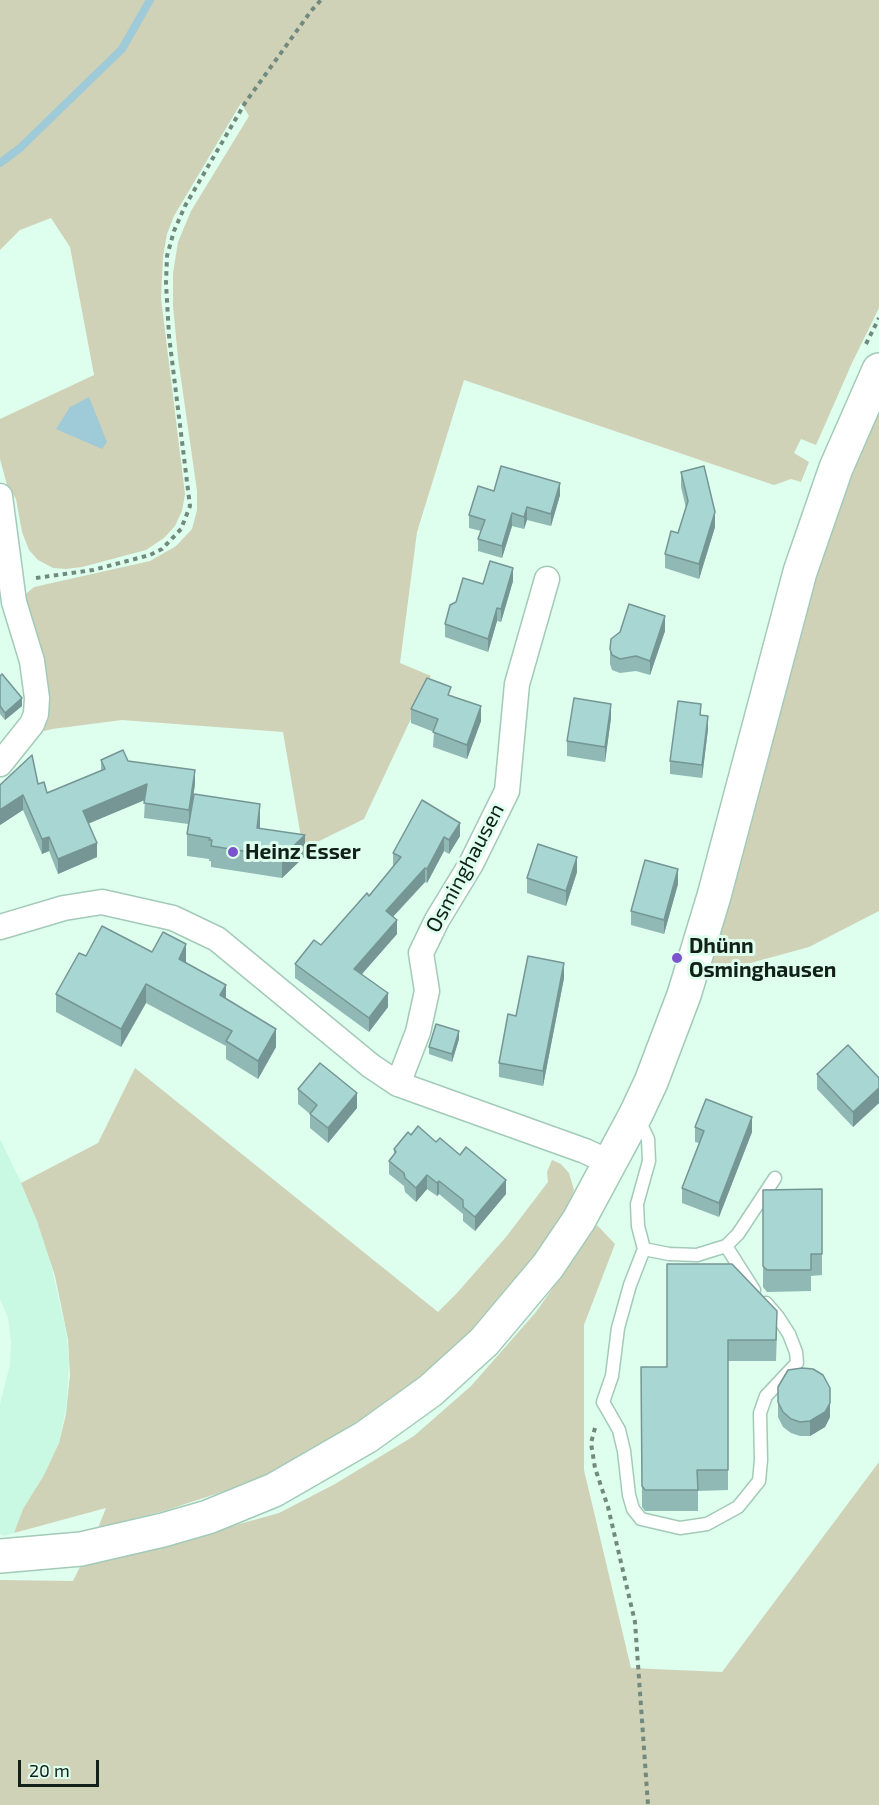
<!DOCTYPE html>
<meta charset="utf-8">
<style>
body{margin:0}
#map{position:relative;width:879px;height:1805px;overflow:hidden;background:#defeee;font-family:"Exo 2",sans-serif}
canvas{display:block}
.scale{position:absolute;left:18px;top:1760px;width:81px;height:27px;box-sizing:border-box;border:3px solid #112019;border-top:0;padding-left:8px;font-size:18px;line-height:21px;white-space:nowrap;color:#112019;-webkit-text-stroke:4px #defeee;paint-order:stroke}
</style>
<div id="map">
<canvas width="879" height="1805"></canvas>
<div class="scale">20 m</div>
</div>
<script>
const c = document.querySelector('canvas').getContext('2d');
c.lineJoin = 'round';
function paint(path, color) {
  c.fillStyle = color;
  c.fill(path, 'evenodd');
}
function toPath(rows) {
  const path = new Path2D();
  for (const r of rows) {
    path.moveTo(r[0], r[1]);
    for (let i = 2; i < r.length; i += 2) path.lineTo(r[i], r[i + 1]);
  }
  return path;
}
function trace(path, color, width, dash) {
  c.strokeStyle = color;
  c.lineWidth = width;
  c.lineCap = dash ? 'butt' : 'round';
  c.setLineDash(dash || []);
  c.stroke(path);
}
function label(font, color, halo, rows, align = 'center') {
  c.font = font + ' "Exo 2",sans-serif';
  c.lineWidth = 6;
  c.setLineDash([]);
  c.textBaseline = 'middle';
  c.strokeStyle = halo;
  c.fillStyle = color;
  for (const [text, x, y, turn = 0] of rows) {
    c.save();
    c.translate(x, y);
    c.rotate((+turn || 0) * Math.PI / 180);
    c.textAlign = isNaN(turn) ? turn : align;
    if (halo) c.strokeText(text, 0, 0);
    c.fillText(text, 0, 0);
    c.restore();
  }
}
const built = toPath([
 [0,1139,30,1201,47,1247,66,1331,69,1360,67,1403,59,1443,44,1475,23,1509,14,1533,4,1536,0,1534,0,1404,10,1365,11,1342,8,1318,0,1299]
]);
const green = toPath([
 [0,0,879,0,879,308,852,363,816,445,801,439,794,453,809,462,801,482,791,479,774,485,464,380,417,532,400,663,431,676,364,819,303,849,283,732,122,720,52,729,36,733,23,601,27,593,34,587,150,561,176,546,192,529,197,510,197,491,178,358,173,306,173,273,178,242,191,211,249,116,241,103,174,216,167,234,163,257,161,298,185,494,182,511,175,526,164,538,146,550,82,567,66,569,53,568,38,560,29,550,22,532,16,499,7,485,0,459,0,419,94,375,70,247,51,218,20,230,0,250],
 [879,406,879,911,809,947,703,976,806,608,835,517,860,448],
 [135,1068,438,1312,457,1293,506,1237,548,1182,547,1172,552,1160,561,1164,569,1173,574,1190,564,1221,473,1332,410,1385,317,1454,237,1487,164,1511,98,1528,106,1508,14,1533,23,1509,44,1475,59,1443,66,1414,70,1375,68,1339,55,1276,37,1221,21,1183,98,1143],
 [597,1225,615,1244,584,1325,584,1470,631,1668,722,1672,879,1462,879,1805,0,1805,0,1580,73,1581,82,1563,189,1538,279,1513,335,1484,414,1436,471,1386,536,1312]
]);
const water = toPath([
 [89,397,107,442,102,449,56,429,70,407]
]);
const stream = toPath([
 [0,163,20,148,122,49,150,0]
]);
const path = toPath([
 [866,344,879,318],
 [36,578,93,570,150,555,162,549,181,529,190,506,169,336,166,283,167,256,174,231,185,206,245,103,311,11,321,0],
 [595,1428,591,1443,595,1468,608,1507,635,1622,648,1805]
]);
const lane = toPath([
 [638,1118,648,1139,649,1161,637,1204,638,1226,644,1249,630,1285,618,1328,612,1376,603,1402,619,1430,624,1451,629,1495,633,1509,641,1519,680,1528,707,1524,738,1507,759,1481,761,1460,760,1413,766,1396,797,1363,796,1352,789,1334,778,1317,766,1303],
 [726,1246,754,1290],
 [644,1249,669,1254,697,1255,726,1246,738,1234,775,1178]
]);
const street = toPath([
 [0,496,14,602,32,661,37,698,36,714,32,724,0,764],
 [0,927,64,908,102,902,173,918,217,939,371,1066,398,1084,585,1151,611,1163],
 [398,1084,418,1032,427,991,421,953,437,920,471,864,507,791,517,684,547,579]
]);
const secondary = toPath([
 [0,1556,81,1549,163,1530,208,1517,274,1490,366,1437,430,1391,484,1342,548,1266,579,1220,636,1114,651,1082,684,995,714,896,800,572,836,468,879,370]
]);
const wall = toPath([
 [681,472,715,527,699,579,665,568,665,554,678,533,686,508,681,487],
 [494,491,560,495,551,526,527,520,524,529,512,526,502,558,478,551,478,539,481,531,469,528,469,515],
 [513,581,501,622,497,621,488,652,445,637,445,624,483,584],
 [665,631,650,675,636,671,620,673,612,670,610,664,610,649],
 [0,676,22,706,5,720,0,714],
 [451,695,481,721,467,759,433,747,434,732,411,723,411,709],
 [701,715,708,729,702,778,670,774,670,761],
 [611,718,605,762,567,756,567,741],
 [101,760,128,761,195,784,191,811,260,826,260,828,305,856,282,878,211,867,211,861,209,861,209,859,187,856,187,834,188,824,144,818,145,800,88,823,97,857,58,874,49,851,42,854,23,810,0,825,0,785,38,784,47,793,101,771],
 [422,800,460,836,449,854,444,851,427,883,425,882,393,917,397,934,362,974,388,1007,369,1032,295,978,295,964,321,945,369,896,393,867,393,853],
 [577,872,566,906,527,893,527,878],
 [678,884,664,934,631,925,631,911],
 [152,952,186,962,186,963,226,998,276,1047,258,1079,226,1059,226,1046,146,1003,121,1047,56,1012,56,994,86,956],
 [564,978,543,1086,499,1077,499,1063,516,1016],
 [459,1039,452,1062,429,1054,429,1047],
 [817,1074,879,1078,879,1103,853,1127,817,1089],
 [298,1089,357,1108,328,1143,310,1128,310,1114,298,1104],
 [695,1127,752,1132,719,1217,682,1203,682,1188,699,1143,695,1142],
 [411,1135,436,1142,506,1194,475,1231,463,1221,463,1214,439,1194,437,1196,427,1189,416,1202,405,1192,404,1186,389,1174,389,1161,394,1156,394,1149],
 [822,1189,822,1275,811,1276,811,1291,767,1292,763,1287,763,1190],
 [667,1264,777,1332,776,1361,728,1361,728,1490,698,1491,698,1511,645,1511,642,1507,641,1367,667,1367],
 [778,1387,830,1417,825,1427,810,1436,800,1436,791,1433,783,1427,778,1417]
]);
const shadedWall = toPath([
 [560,483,560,495,551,526,551,514],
 [527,507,527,520,524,529,524,517],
 [715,512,715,527,699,579,699,564],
 [512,513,512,526,502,558,502,546],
 [513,568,513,581,501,622,501,609],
 [497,608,497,621,488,652,488,639],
 [665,616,665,631,650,675,650,661],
 [22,698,22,706,5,720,5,713],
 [611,704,611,718,605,762,605,747],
 [481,706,481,721,467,759,467,745],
 [708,716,708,729,702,778,702,765],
 [195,770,195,784,189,824,189,810],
 [147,784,147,799,83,826,83,811],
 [23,795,23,810,0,825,0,810],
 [260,804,260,826,257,849,257,828],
 [460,823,460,836,449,854,449,840],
 [305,835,305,856,282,878,282,857],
 [49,837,49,851,42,854,42,839],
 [444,837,444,851,427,883,427,869],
 [97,843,97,857,58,874,58,859],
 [577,857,577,872,566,906,566,891],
 [425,868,425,882,386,924,386,911],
 [678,869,678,884,664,934,664,920],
 [397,920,397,934,354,983,354,969],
 [186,944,186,962,179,977,179,959],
 [564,963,564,978,543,1086,543,1071],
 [146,984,146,1003,121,1047,121,1029],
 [226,985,226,1003,220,995],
 [388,993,388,1007,369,1032,369,1018],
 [276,1029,276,1047,258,1079,258,1061],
 [459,1031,459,1039,452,1062,452,1054],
 [879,1088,879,1103,853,1127,853,1112],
 [357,1093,357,1108,328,1143,328,1128],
 [752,1117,752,1132,719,1217,719,1203],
 [427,1175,427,1189,416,1202,416,1188],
 [506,1180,506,1194,475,1231,475,1217],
 [439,1181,439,1194,437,1196,437,1183],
 [830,1388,830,1417,825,1427,810,1436,810,1421]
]);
const building = toPath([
 [501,466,560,483,551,514,527,507,524,517,512,513,502,546,478,539,485,520,469,515,478,486,494,491,501,466],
 [704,466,715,512,699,564,665,554,671,531,678,533,688,501,681,472,704,466],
 [490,561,513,568,501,609,497,608,488,639,445,624,450,605,456,602,463,578,483,584,490,561],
 [629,604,665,616,650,661,636,656,620,659,612,655,610,649,611,639,620,632,629,604],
 [2,674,22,698,5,713,0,706,0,676,2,674],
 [427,678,451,687,448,695,481,706,467,745,433,732,438,719,411,709,427,678],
 [574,698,611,704,605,747,567,741,574,698],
 [678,701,701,704,700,715,708,716,702,765,670,761,678,701],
 [123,750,128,761,195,770,189,810,144,803,147,784,83,811,97,843,58,859,49,837,42,839,23,795,0,810,0,785,32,755,38,784,44,782,47,793,105,769,101,760,123,750],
 [194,794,260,804,257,828,305,835,282,857,211,846,212,840,209,840,210,838,187,834,194,794],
 [422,800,460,823,449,840,444,837,427,869,425,868,386,911,397,920,354,969,388,993,369,1018,295,964,314,940,321,945,367,893,369,896,401,857,393,853,422,800],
 [538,844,577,857,566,891,527,878,538,844],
 [645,860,678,869,664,920,631,911,645,860],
 [102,926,152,952,163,932,186,944,179,959,226,985,220,995,276,1029,258,1061,226,1041,232,1031,146,984,121,1029,56,994,79,953,86,956,102,926],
 [528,956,564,963,543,1071,499,1063,508,1014,516,1016,528,956],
 [436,1024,459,1031,452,1054,429,1047,436,1024],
 [848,1045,879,1078,879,1088,853,1112,817,1074,848,1045],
 [320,1063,357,1093,328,1128,310,1114,317,1105,298,1089,320,1063],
 [706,1099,752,1117,719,1203,682,1188,704,1131,695,1127,706,1099],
 [418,1126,436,1142,440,1138,460,1155,466,1147,506,1180,475,1217,463,1207,463,1200,439,1181,437,1183,427,1175,416,1188,405,1178,404,1173,389,1161,396,1152,394,1149,408,1132,411,1135,418,1126],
 [822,1189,822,1254,811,1254,811,1270,767,1270,763,1266,763,1190,822,1189],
 [667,1264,732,1264,777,1311,776,1340,728,1340,728,1470,697,1470,698,1490,645,1490,642,1486,641,1367,667,1367,667,1264],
 [802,1368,813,1369,823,1375,830,1388,830,1403,825,1412,810,1421,800,1422,791,1419,783,1412,778,1402,778,1387,788,1370,802,1368]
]);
const markers = [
 [233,852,6,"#7b53cc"],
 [677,958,6,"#7b53cc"]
];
const poiNames = [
 ["Heinz Esser",245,852],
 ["Dhünn",689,946],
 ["Osminghausen",689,970]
];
const streetNames = [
 ["Osminghausen",465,868,-62]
];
paint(built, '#c9f9e2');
paint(green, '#cfd2b7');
paint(water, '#9fcad7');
trace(stream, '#9fcad7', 8);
trace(lane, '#a3cab8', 15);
trace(street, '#a3cab8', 27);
trace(secondary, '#a3cab8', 36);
trace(path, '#728a7e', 4, [4.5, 4.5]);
trace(lane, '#fff', 12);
trace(street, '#fff', 24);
trace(secondary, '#fff', 33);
paint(wall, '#90b8b5');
paint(shadedWall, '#759694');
paint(building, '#a7d6d3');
trace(building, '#759694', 1.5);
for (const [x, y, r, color] of markers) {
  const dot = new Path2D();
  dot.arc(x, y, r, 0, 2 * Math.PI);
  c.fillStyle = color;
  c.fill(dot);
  trace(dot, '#defeee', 2);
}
label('bold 21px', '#112019', '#defeee', poiNames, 'left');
label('21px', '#112019', '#defeee', streetNames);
</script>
